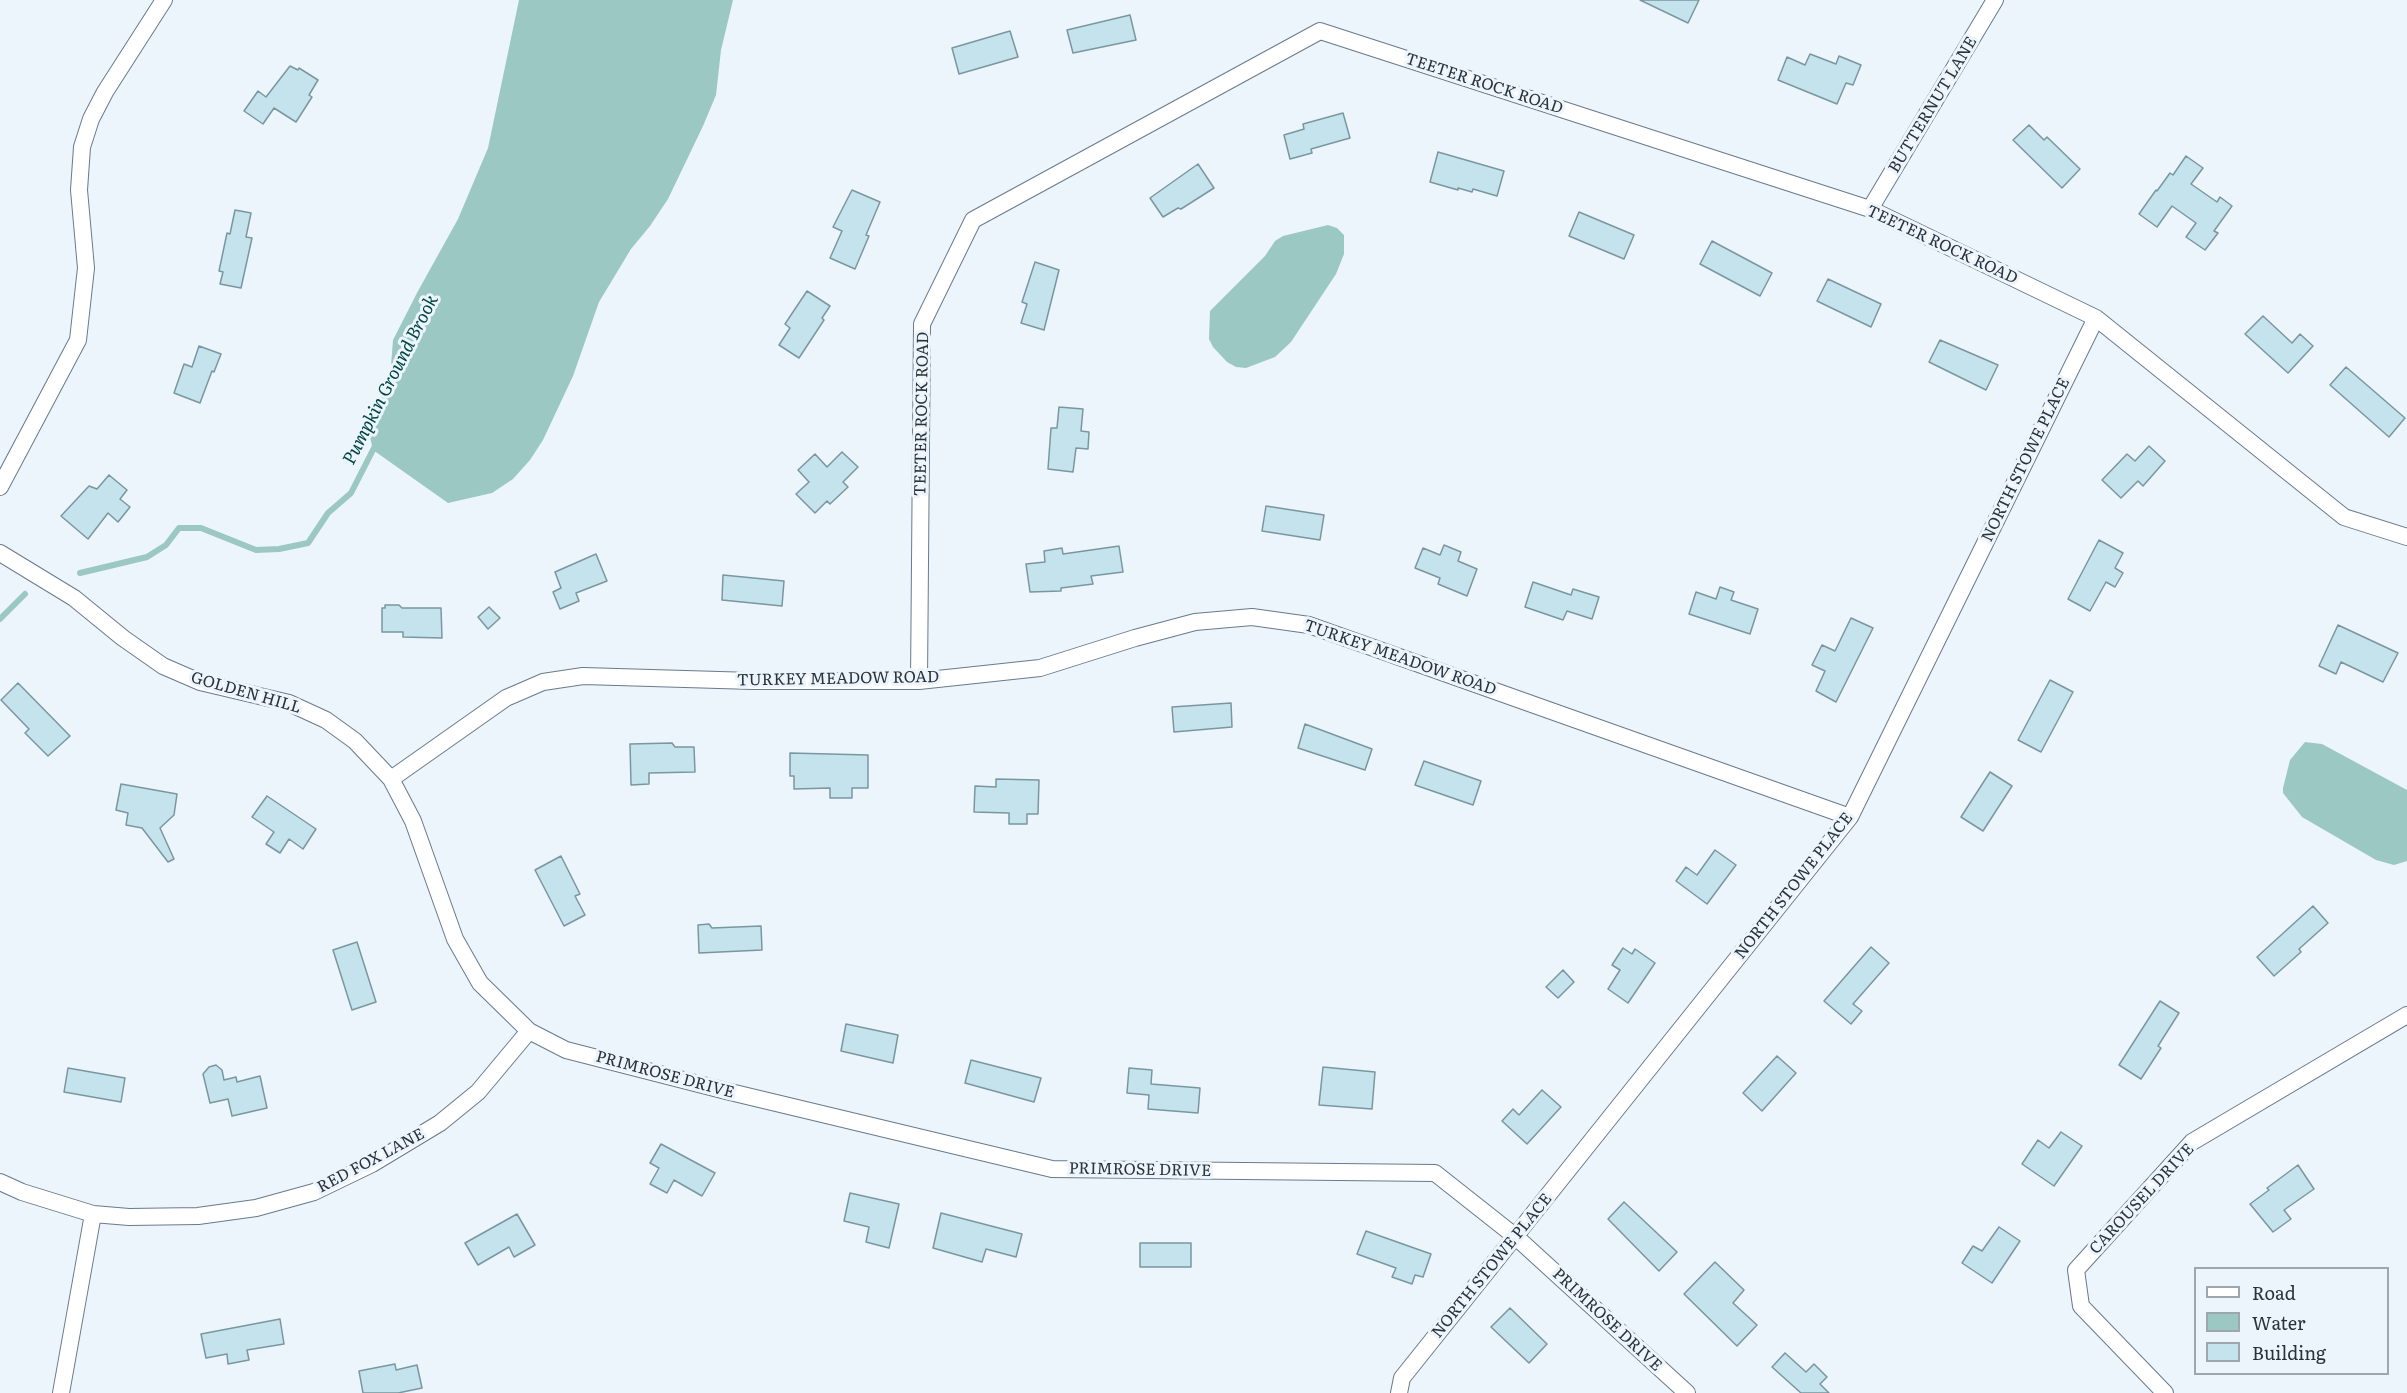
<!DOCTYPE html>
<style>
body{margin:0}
#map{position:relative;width:2407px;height:1393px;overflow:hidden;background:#ecf4fc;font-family:Literata,serif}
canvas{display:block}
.legend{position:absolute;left:2194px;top:1267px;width:195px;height:108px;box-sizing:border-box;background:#ecf4fc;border:2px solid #9ea6ae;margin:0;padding:8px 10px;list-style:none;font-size:18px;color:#2a3239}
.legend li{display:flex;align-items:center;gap:12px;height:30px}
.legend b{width:30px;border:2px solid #9ea6ae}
</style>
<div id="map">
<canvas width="2407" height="1393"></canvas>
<ul class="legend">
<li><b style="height:8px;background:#fff"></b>Road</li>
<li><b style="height:16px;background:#9cc8c4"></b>Water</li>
<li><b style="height:16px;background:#c5e3ec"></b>Building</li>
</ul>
</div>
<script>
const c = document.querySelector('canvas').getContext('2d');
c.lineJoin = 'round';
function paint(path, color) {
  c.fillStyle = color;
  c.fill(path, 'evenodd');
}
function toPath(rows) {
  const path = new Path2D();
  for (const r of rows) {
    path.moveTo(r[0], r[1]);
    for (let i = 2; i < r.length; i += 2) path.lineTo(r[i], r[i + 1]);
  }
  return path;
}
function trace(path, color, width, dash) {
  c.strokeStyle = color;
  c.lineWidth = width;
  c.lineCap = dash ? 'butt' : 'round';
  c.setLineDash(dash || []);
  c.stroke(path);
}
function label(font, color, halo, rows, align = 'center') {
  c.font = font + ' Literata,serif';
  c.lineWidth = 6;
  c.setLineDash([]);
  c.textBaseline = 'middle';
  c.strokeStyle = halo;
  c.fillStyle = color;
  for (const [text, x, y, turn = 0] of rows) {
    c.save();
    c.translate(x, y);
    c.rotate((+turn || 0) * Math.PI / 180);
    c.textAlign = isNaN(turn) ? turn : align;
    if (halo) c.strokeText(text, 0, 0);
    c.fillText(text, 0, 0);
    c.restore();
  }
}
const water = toPath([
 [519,0,733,0,721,50,716,95,703,126,668,199,650,226,631,249,599,302,573,376,543,440,530,460,513,479,492,493,448,503,373,450,367,424,390,378,393,340,418,291,458,219,488,148],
 [1328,225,1337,228,1344,235,1344,254,1336,274,1291,342,1275,357,1246,368,1236,367,1227,362,1213,347,1209,339,1210,311,1265,256,1275,241,1283,236],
 [2305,742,2322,744,2407,790,2407,861,2394,865,2376,860,2302,817,2283,793,2283,788,2290,760]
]);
const stream = toPath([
 [80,573,147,557,166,545,179,528,201,528,256,550,279,549,308,543,328,513,351,493,376,444],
 [0,619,25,594]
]);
const building = toPath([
 [1640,0,1699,0,1688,23,1640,0],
 [1130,15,1136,40,1073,53,1067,30,1130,15],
 [1010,31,1018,57,959,74,952,48,1010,31],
 [1810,54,1836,64,1839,56,1861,65,1853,85,1846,83,1837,104,1778,80,1787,57,1805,65,1810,54],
 [290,66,298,70,299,68,318,80,309,95,312,97,296,122,274,108,263,124,244,111,258,91,266,97,290,66],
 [1343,113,1350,138,1311,149,1312,153,1290,159,1284,135,1304,129,1303,124,1343,113],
 [2029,125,2044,140,2047,137,2080,169,2062,188,2013,140,2029,125],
 [1438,152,1504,171,1497,196,1473,189,1472,192,1458,188,1458,190,1430,182,1438,152],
 [2186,156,2203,168,2191,184,2217,202,2220,197,2232,206,2214,231,2218,233,2205,250,2186,237,2196,223,2172,206,2157,227,2139,214,2156,190,2157,191,2170,173,2173,175,2186,156],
 [1198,164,1214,188,1181,209,1178,208,1163,217,1150,198,1198,164],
 [852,190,880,202,866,235,869,236,855,269,830,258,842,231,833,227,852,190],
 [235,210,251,213,246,237,252,238,241,288,220,284,223,272,219,271,227,233,230,234,235,210],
 [1579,212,1634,235,1624,259,1569,236,1579,212],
 [1712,241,1772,273,1760,296,1700,264,1712,241],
 [1035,262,1059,270,1044,330,1021,323,1027,304,1022,302,1035,262],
 [1828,279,1881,304,1871,327,1817,301,1828,279],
 [807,291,830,306,822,318,824,320,799,358,779,345,790,328,785,324,807,291],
 [2263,316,2292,343,2300,334,2313,346,2288,373,2245,334,2263,316],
 [1940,340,1998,365,1986,390,1929,362,1940,340],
 [199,346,221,354,214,372,212,371,200,403,174,393,184,364,192,367,199,346],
 [2346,367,2405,418,2389,437,2330,385,2346,367],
 [1059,407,1083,409,1081,431,1089,432,1088,449,1076,448,1073,472,1048,469,1051,428,1057,428,1059,407],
 [2149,446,2165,461,2143,486,2138,481,2121,498,2102,480,2127,454,2135,461,2149,446],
 [842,452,858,467,843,482,848,487,830,504,827,501,815,513,796,494,809,482,798,470,815,454,827,467,842,452],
 [109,475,127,490,120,499,130,507,118,522,108,513,88,539,61,516,89,486,97,489,109,475],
 [1266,506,1324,515,1320,540,1262,531,1266,506],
 [2099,540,2123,553,2115,568,2123,573,2115,587,2106,582,2090,611,2068,599,2099,540],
 [1444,545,1461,552,1458,561,1477,569,1467,596,1438,584,1440,578,1415,568,1423,548,1440,555,1444,545],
 [1119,546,1123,572,1091,576,1093,584,1061,588,1061,591,1030,592,1026,564,1045,562,1044,551,1062,548,1063,554,1119,546],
 [596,554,607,581,576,593,579,601,560,609,553,592,561,588,555,572,596,554],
 [723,575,784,581,782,606,722,600,723,575],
 [1533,582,1571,595,1573,589,1599,597,1592,619,1567,611,1563,620,1525,607,1533,582],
 [1720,587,1734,592,1731,600,1758,609,1750,634,1689,614,1696,592,1716,599,1720,587],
 [385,605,399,605,402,608,441,608,442,638,403,637,403,632,382,632,382,608,385,608,385,605],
 [489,607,500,618,488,629,478,617,489,607],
 [1851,618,1873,628,1836,702,1816,691,1825,671,1812,665,1822,645,1835,651,1851,618],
 [2338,625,2398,653,2383,682,2341,662,2336,674,2319,666,2338,625],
 [2050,680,2073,692,2041,752,2018,740,2050,680],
 [18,683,70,736,48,756,25,733,29,729,1,700,18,683],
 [1231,703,1232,727,1174,732,1172,707,1231,703],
 [1305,724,1372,749,1365,770,1298,748,1305,724],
 [672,743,675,747,694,747,695,772,649,773,649,784,631,785,630,744,672,743],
 [790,753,868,755,868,788,852,788,852,798,830,798,830,788,794,789,794,776,790,776,790,753],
 [1424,761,1481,781,1473,805,1415,785,1424,761],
 [1990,772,2012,786,1983,831,1961,817,1990,772],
 [996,779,1039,780,1038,814,1027,814,1027,824,1009,824,1009,813,974,812,975,786,996,787,996,779],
 [121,784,177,794,174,815,160,828,174,859,168,862,142,828,126,825,128,813,116,810,121,784],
 [267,796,316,829,303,849,289,839,280,853,266,844,274,832,252,817,267,796],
 [1715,850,1736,865,1707,904,1676,881,1686,867,1697,875,1715,850],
 [561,856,580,894,575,896,585,915,564,926,535,870,561,856],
 [2313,906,2328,923,2299,949,2301,952,2274,976,2257,957,2313,906],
 [709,924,712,928,761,926,762,950,699,953,698,925,709,924],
 [357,942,376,1002,352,1010,333,950,357,942],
 [1871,947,1889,963,1853,1004,1862,1011,1851,1024,1824,1001,1871,947],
 [1623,948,1632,954,1635,949,1655,963,1628,1003,1608,989,1620,970,1612,965,1623,948],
 [1563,970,1574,982,1558,998,1546,987,1563,970],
 [2160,1001,2179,1013,2158,1046,2161,1048,2141,1079,2119,1065,2160,1001],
 [846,1024,898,1035,893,1063,841,1051,846,1024],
 [1777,1056,1796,1073,1762,1111,1743,1093,1777,1056],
 [971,1060,1041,1078,1034,1102,965,1083,971,1060],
 [216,1065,222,1070,224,1080,236,1077,237,1082,260,1076,267,1108,232,1116,228,1099,210,1103,203,1074,209,1067,216,1065],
 [1323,1067,1375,1072,1372,1109,1319,1105,1323,1067],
 [68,1068,125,1078,121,1102,64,1092,68,1068],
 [1129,1068,1152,1070,1151,1084,1200,1088,1198,1113,1148,1109,1149,1095,1127,1093,1129,1068],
 [1542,1090,1561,1107,1527,1144,1502,1121,1513,1109,1519,1115,1542,1090],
 [2061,1132,2082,1146,2054,1186,2022,1164,2038,1140,2049,1148,2061,1132],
 [661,1144,715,1173,702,1196,674,1180,667,1193,650,1184,659,1168,650,1163,661,1144],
 [2298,1165,2314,1189,2284,1210,2291,1219,2273,1232,2250,1204,2269,1190,2267,1188,2298,1165],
 [850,1193,899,1204,889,1248,866,1242,869,1227,844,1221,850,1193],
 [1624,1202,1677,1252,1659,1271,1608,1219,1624,1202],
 [941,1213,1022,1234,1016,1257,986,1249,982,1262,933,1248,941,1213],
 [517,1214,535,1245,514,1257,509,1247,478,1265,465,1243,517,1214],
 [1999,1227,2020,1241,1992,1283,1962,1263,1973,1246,1982,1251,1999,1227],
 [1366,1231,1431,1254,1423,1277,1415,1275,1412,1284,1392,1277,1396,1268,1357,1254,1366,1231],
 [1140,1243,1191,1243,1191,1267,1140,1267,1140,1243],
 [1715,1262,1744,1290,1733,1303,1757,1325,1737,1346,1684,1294,1715,1262],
 [1510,1308,1547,1344,1529,1363,1491,1327,1510,1308],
 [280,1319,284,1344,247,1350,249,1360,228,1364,227,1354,206,1358,201,1334,280,1319],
 [1785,1353,1806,1372,1814,1364,1827,1377,1820,1384,1829,1393,1801,1393,1772,1367,1785,1353],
 [395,1364,396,1370,417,1365,422,1388,398,1393,363,1393,359,1371,395,1364]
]);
const minor = toPath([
 [1870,209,1995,0],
 [0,487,78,340,86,268,79,190,82,147,91,119,105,92,164,0],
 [0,553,74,598,123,638,163,666,200,682,289,703,326,720,355,741,391,779,413,821,455,939,480,983,529,1031,566,1050,726,1091,1052,1169,1435,1173,1516,1237,1687,1393],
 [919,681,922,324,973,220,1320,31,1870,209,2096,318,2344,517,2407,537],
 [391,779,506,698,543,682,583,676,753,681,919,681,1040,668,1135,638,1195,622,1252,617,1309,625,1850,817],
 [0,1182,22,1192,93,1214,129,1217,198,1216,256,1208,314,1192,372,1164,440,1123,478,1092,529,1031],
 [61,1393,93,1214],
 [1399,1393,1402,1378,1850,817,2096,318],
 [2165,1393,2081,1306,2076,1270,2192,1142,2407,1015]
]);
const streetNames = [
 ["TEETER ROCK ROAD",1484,84,18],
 ["BUTTERNUT LANE",1933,105,-59],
 ["TEETER ROCK ROAD",1942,245,25],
 ["TEETER ROCK ROAD",922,414,-89],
 ["NORTH STOWE PLACE",2026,460,-64],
 ["TURKEY MEADOW ROAD",1400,658,19],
 ["TURKEY MEADOW ROAD",838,679,-1],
 ["GOLDEN HILL",246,693,16],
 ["NORTH STOWE PLACE",1794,886,-52],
 ["PRIMROSE DRIVE",665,1075,15],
 ["RED FOX LANE",371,1161,-28],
 ["PRIMROSE DRIVE",1140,1170,1],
 ["CAROUSEL DRIVE",2142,1199,-47],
 ["NORTH STOWE PLACE",1492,1266,-51],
 ["PRIMROSE DRIVE",1607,1320,43]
];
const waterNames = [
 ["Pumpkin Ground Brook",391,380,-63]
];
paint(water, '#9cc8c4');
trace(stream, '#9cc8c4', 6);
paint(building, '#c5e3ec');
trace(building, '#7a979f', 1.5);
trace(minor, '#687b8c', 18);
trace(minor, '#fff', 16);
label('16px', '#2a3239', '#ecf4fc', streetNames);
label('italic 18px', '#004643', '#ecf4fc', waterNames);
</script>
